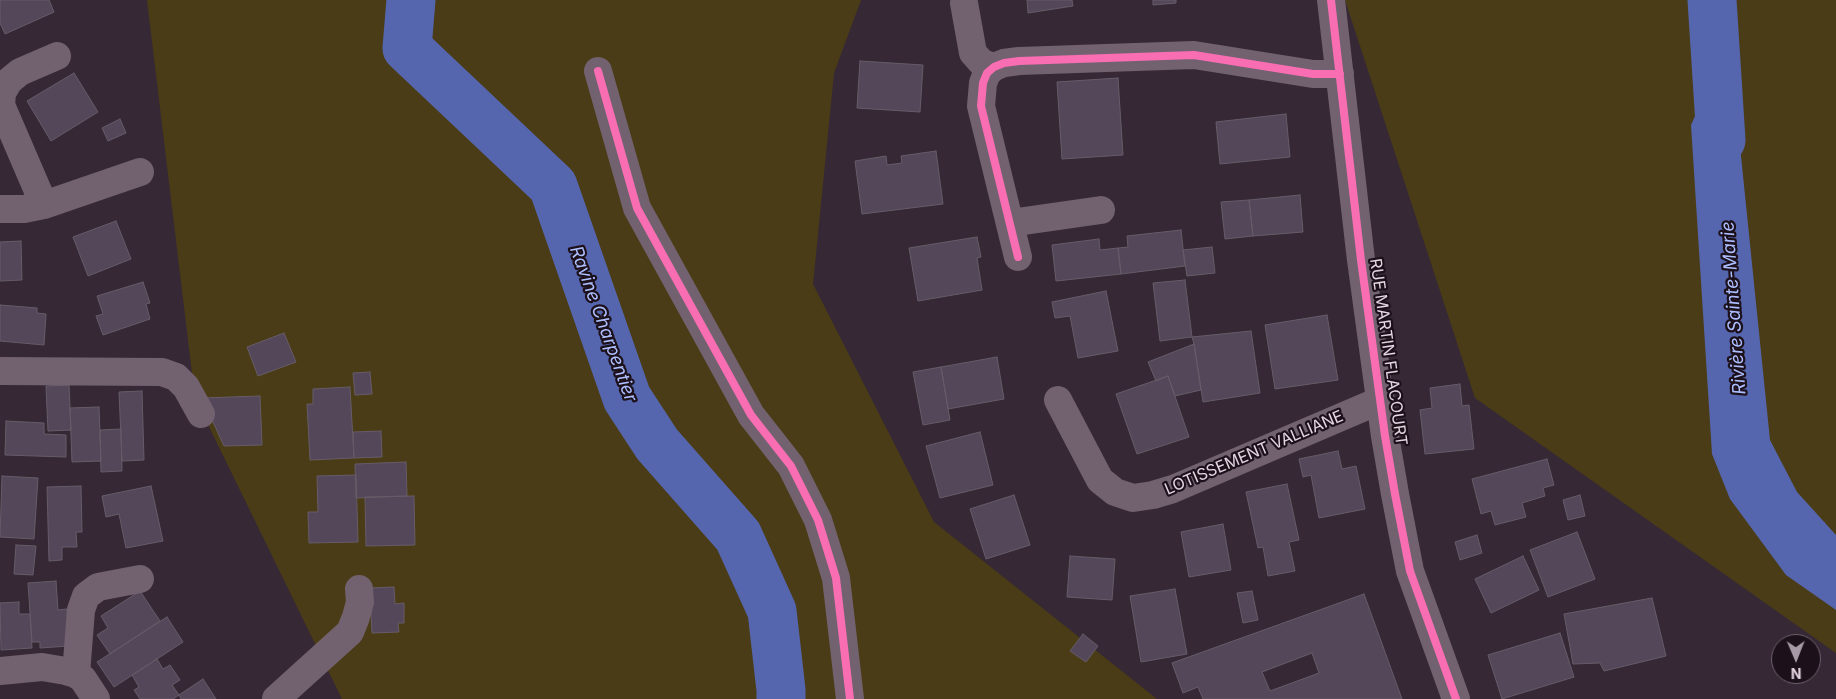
<!DOCTYPE html>
<meta charset="utf-8">
<style>
body{margin:0}
#map{position:relative;width:1836px;height:699px;overflow:hidden;background:#362935;font-family:Inter,sans-serif}
canvas{display:block}
.north{position:absolute;left:1771px;top:634px;width:50px;height:50px;box-sizing:border-box;background:#1c111b;border:1px solid #6d5f6b;border-radius:50%;rotate:179deg;font-size:14px;font-weight:700;line-height:20px;text-align:center;color:#e6d5e3}
.north::after{content:'';display:block;margin:auto;width:18px;height:22px;background:#a899a6;clip-path:polygon(50% 0,100% 100%,50% 72%,0 100%)}
</style>
<div id="map">
<canvas width="1836" height="699"></canvas>
<div class="north">N</div>
</div>
<script>
const c = document.querySelector('canvas').getContext('2d');
c.lineJoin = 'round';
function paint(path, color) {
  c.fillStyle = color;
  c.fill(path, 'evenodd');
}
function toPath(rows) {
  const path = new Path2D();
  for (const r of rows) {
    path.moveTo(r[0], r[1]);
    for (let i = 2; i < r.length; i += 2) path.lineTo(r[i], r[i + 1]);
  }
  return path;
}
function trace(path, color, width, dash) {
  c.strokeStyle = color;
  c.lineWidth = width;
  c.lineCap = dash ? 'butt' : 'round';
  c.setLineDash(dash || []);
  c.stroke(path);
}
function label(font, color, halo, rows, align = 'center') {
  c.font = font + ' Inter,sans-serif';
  c.lineWidth = 4.5;
  c.setLineDash([]);
  c.textBaseline = 'middle';
  c.strokeStyle = halo;
  c.fillStyle = color;
  for (const [text, x, y, turn = 0] of rows) {
    c.save();
    c.translate(x, y);
    c.rotate((+turn || 0) * Math.PI / 180);
    c.textAlign = isNaN(turn) ? turn : align;
    if (halo) c.strokeText(text, 0, 0);
    c.fillText(text, 0, 0);
    c.restore();
  }
}
const green = toPath([
 [147,0,861,0,834,73,813,284,934,522,1157,699,342,699,195,398],
 [1345,0,1836,0,1836,653,1475,398]
]);
const water = toPath([
 [1715,72,1736,107,1770,440,1797,492,1836,535,1836,610,1786,575,1730,499,1712,454,1691,125]
]);
const river = toPath([
 [411,0,407,48,553,186,627,398,657,444,738,536,772,611,781,690,781,699],
 [1712,0,1721,140]
]);
const building = toPath([
 [0,0,49,0,54,12,5,34,0,23,0,0],
 [1027,0,1072,0,1073,6,1028,13,1027,0],
 [1153,0,1176,0,1176,3,1153,5,1153,0],
 [860,61,923,65,920,112,857,108,860,61],
 [74,73,98,112,51,141,27,101,74,73],
 [1118,78,1123,155,1062,159,1057,82,1118,78],
 [1286,114,1290,157,1220,164,1216,122,1286,114],
 [120,119,126,133,108,141,102,128,120,119],
 [936,151,943,204,862,214,855,161,886,156,887,165,902,163,901,156,936,151],
 [1300,195,1303,232,1253,236,1249,200,1300,195],
 [1249,200,1253,236,1225,239,1221,202,1249,200],
 [116,221,131,259,88,276,73,237,116,221],
 [1181,230,1185,266,1121,274,1118,248,1128,247,1127,236,1181,230],
 [977,237,981,257,977,258,982,290,918,301,909,248,977,237],
 [1099,239,1100,250,1118,248,1121,274,1056,281,1052,245,1099,239],
 [21,241,22,280,0,281,0,242,21,241],
 [1212,247,1215,273,1187,276,1183,250,1212,247],
 [1185,280,1192,337,1160,341,1153,283,1185,280],
 [143,282,150,303,146,304,150,319,103,335,96,316,103,314,97,296,143,282],
 [1106,291,1118,351,1078,358,1070,316,1055,318,1052,302,1106,291],
 [0,305,37,308,37,313,46,314,44,345,0,341,0,305],
 [1327,315,1338,380,1275,389,1265,325,1327,315],
 [1251,331,1260,393,1203,402,1194,344,1192,337,1251,331],
 [284,333,296,362,258,376,247,347,284,333],
 [1194,344,1201,390,1175,396,1168,376,1156,381,1148,362,1194,344],
 [997,357,1004,399,948,409,941,367,997,357],
 [941,367,950,420,923,425,913,372,941,367],
 [370,372,372,394,355,395,353,373,370,372],
 [1168,376,1189,437,1137,454,1116,394,1168,376],
 [1460,384,1462,406,1469,405,1474,449,1425,454,1420,410,1432,408,1430,388,1460,384],
 [69,385,71,430,48,431,46,386,69,385],
 [350,387,354,458,310,460,307,404,313,404,313,389,350,387],
 [142,391,144,460,122,461,119,392,142,391],
 [260,396,262,445,224,446,202,398,260,396],
 [99,407,101,461,72,462,70,408,99,407],
 [6,421,44,423,44,434,66,435,66,457,5,455,6,421],
 [121,429,122,471,101,472,100,430,121,429],
 [381,431,382,457,354,458,353,432,381,431],
 [980,432,993,485,940,498,926,446,980,432],
 [1338,451,1342,469,1356,466,1365,509,1319,518,1311,475,1303,477,1299,459,1338,451],
 [1547,459,1554,485,1543,488,1545,496,1522,503,1526,517,1495,525,1491,511,1481,514,1472,479,1547,459],
 [406,462,407,496,356,498,355,464,406,462],
 [356,475,358,542,309,543,308,512,318,512,317,476,356,475],
 [2,476,38,478,34,539,0,537,2,476],
 [1287,484,1299,540,1289,542,1295,571,1268,576,1263,547,1258,548,1246,492,1287,484],
 [81,486,82,532,76,532,77,547,62,547,62,560,49,561,47,487,81,486],
 [151,486,163,541,126,548,119,514,106,517,102,496,151,486],
 [1014,495,1030,545,986,559,970,509,1014,495],
 [1580,495,1585,516,1568,520,1563,500,1580,495],
 [414,496,415,545,366,546,365,497,414,496],
 [1223,524,1231,570,1189,577,1181,532,1223,524],
 [1577,532,1595,579,1548,597,1530,550,1577,532],
 [1477,535,1482,553,1460,560,1455,542,1477,535],
 [16,545,36,546,33,575,14,574,16,545],
 [1070,556,1115,559,1112,600,1067,597,1070,556],
 [1523,556,1539,590,1491,613,1475,579,1523,556],
 [56,581,58,610,67,609,69,646,40,648,40,642,32,642,28,583,56,581],
 [394,587,395,604,404,603,404,623,398,623,399,632,372,633,370,588,394,587],
 [1175,589,1187,654,1141,662,1130,596,1175,589],
 [140,591,160,621,110,654,97,635,108,628,101,616,140,591],
 [1252,591,1258,620,1243,623,1237,593,1252,591],
 [1364,594,1402,699,1203,699,1198,687,1183,693,1172,663,1364,594],
 [1312,653,1319,673,1270,691,1262,672,1312,653],
 [1652,598,1666,656,1604,671,1600,663,1573,664,1564,614,1652,598],
 [19,602,19,614,30,614,32,648,1,650,0,603,19,602],
 [167,617,183,642,114,687,97,662,167,617],
 [1560,633,1574,677,1502,699,1488,655,1560,633],
 [1083,634,1098,646,1086,662,1070,651,1083,634],
 [157,659,163,669,170,665,180,680,172,685,179,695,173,699,140,699,134,690,139,687,132,675,157,659],
 [203,679,216,699,181,699,179,695,203,679]
]);
const minor = toPath([
 [1331,0,1361,260,1385,436,1395,494,1410,571,1456,699],
 [964,3,973,53,982,63,994,67],
 [598,71,637,208,751,415,791,466,818,520,836,578,850,699],
 [44,205,1,105,2,93,9,81,20,72,57,56],
 [0,209,24,209,44,205,140,172],
 [1010,223,1101,210],
 [1018,257,981,106,983,83,987,73,994,67,1004,63,1019,61,1194,55,1313,74,1340,74],
 [0,371,162,372,176,377,186,387,201,414],
 [1058,400,1100,480,1115,492,1133,498,1153,495,1173,489,1381,400],
 [0,671,42,667,66,671,76,674,83,679,96,699],
 [76,674,81,610,86,596,98,587,140,579],
 [276,699,350,632,356,617,360,602,359,589]
]);
const cycleway = toPath([
 [1331,0,1361,260,1385,436,1395,494,1410,571,1456,699],
 [598,71,637,208,751,415,791,466,818,520,836,578,850,699],
 [1018,257,981,106,983,83,987,73,994,67,1004,63,1019,61,1194,55,1313,74,1340,74]
]);
const streetNames = [
 ["RUE MARTIN FLACOURT",1388,352,82],
 ["LOTISSEMENT VALLIANE",1254,453,-23]
];
const waterNames = [
 ["Rivière Sainte-Marie",1734,308,-94],
 ["Ravine Charpentier",603,324,70]
];
paint(green, '#4a3c16');
paint(water, '#5666ae');
trace(river, '#5666ae', 49);
paint(building, '#55475a');
trace(building, '#665c68', 1);
trace(minor, '#726270', 28);
trace(cycleway, '#f96db3', 8);
label('16px', '#e6d5e3', '#1c111b', streetNames);
label('italic 18px', '#adbfff', '#1c111b', waterNames);
</script>
